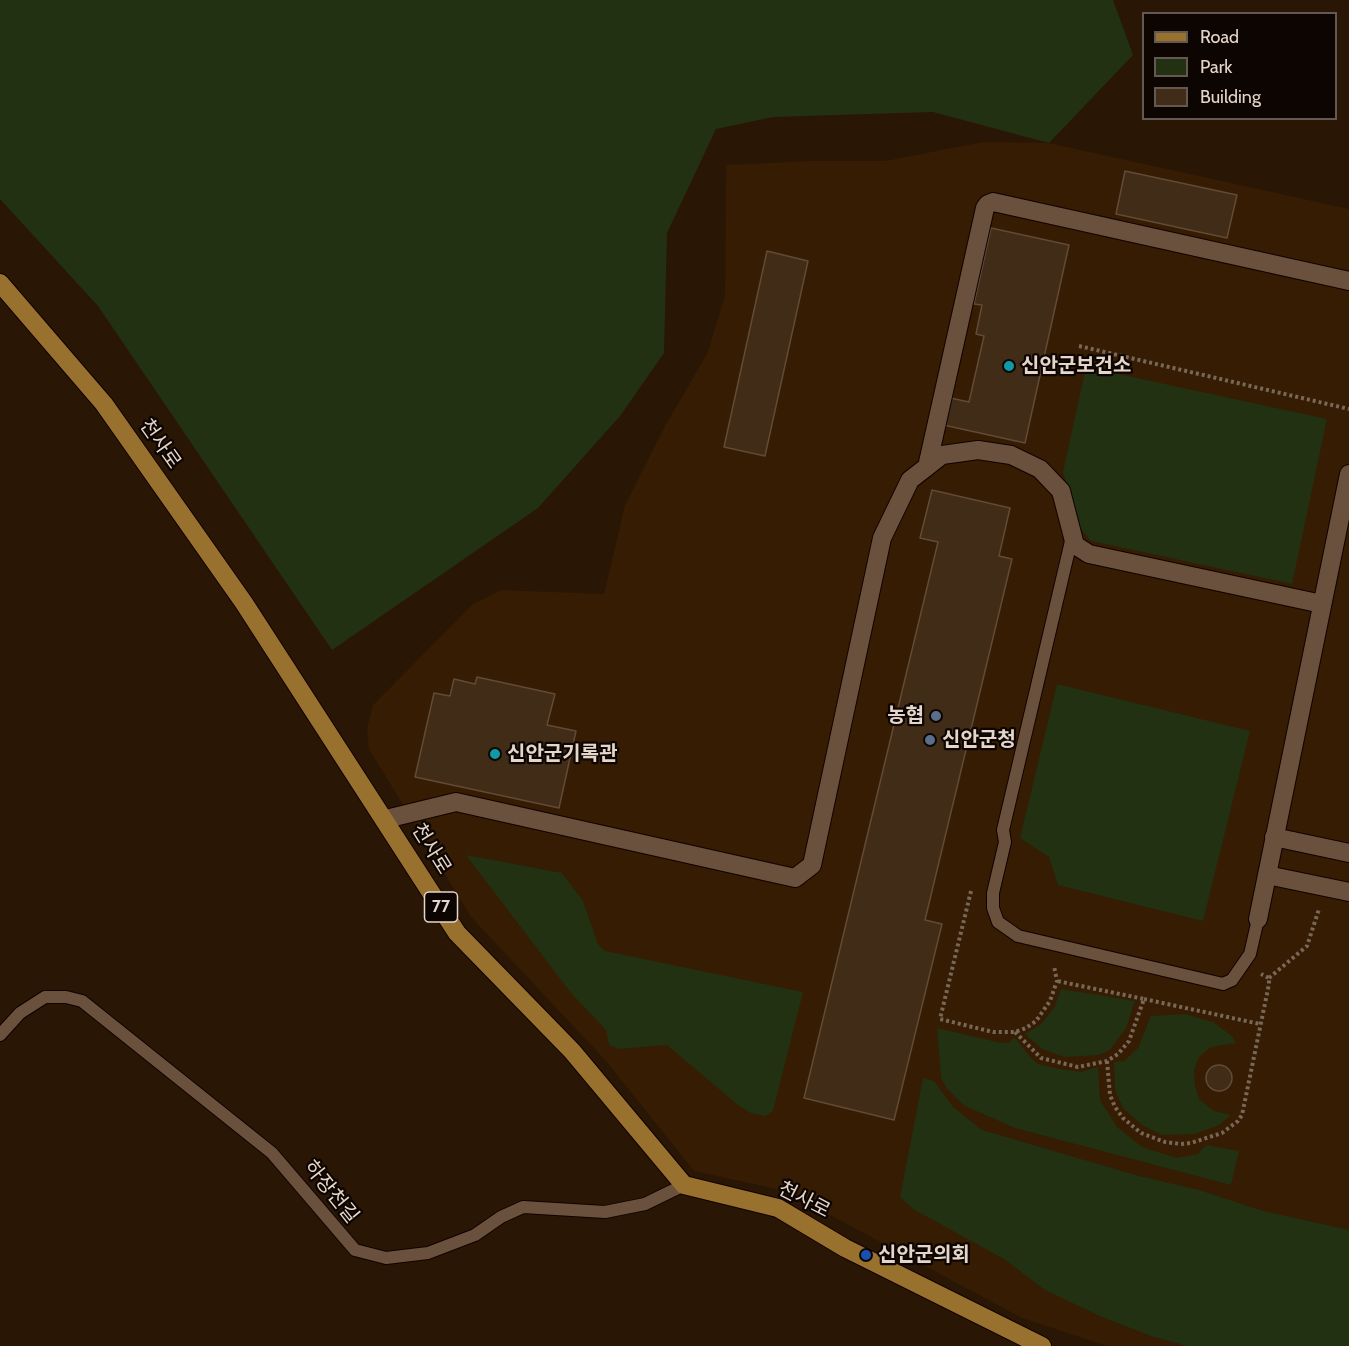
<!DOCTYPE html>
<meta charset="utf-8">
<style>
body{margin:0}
#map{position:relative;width:1349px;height:1346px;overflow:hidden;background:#2a1604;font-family:Cabin,sans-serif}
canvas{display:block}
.legend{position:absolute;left:1142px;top:12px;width:195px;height:108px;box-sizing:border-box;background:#0c0501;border:2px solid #635952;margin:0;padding:8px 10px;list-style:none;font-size:18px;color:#e5d6cb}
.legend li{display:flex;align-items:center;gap:12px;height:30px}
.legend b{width:30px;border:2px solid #635952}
</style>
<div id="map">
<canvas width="1349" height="1346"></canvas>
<ul class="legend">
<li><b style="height:8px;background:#99712e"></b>Road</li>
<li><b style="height:16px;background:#223112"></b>Park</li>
<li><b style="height:16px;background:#412c18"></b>Building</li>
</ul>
</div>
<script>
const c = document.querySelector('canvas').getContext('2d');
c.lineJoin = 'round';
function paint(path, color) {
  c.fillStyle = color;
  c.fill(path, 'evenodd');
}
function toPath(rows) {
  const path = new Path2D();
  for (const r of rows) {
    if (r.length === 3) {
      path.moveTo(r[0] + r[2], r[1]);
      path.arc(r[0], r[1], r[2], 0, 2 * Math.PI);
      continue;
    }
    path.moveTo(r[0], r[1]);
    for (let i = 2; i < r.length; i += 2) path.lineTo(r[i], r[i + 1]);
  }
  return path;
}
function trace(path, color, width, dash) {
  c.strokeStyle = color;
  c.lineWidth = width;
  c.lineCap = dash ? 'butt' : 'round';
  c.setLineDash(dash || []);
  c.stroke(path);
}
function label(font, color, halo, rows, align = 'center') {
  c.font = font + ' Cabin,"Noto Sans KR",sans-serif';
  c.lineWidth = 4.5;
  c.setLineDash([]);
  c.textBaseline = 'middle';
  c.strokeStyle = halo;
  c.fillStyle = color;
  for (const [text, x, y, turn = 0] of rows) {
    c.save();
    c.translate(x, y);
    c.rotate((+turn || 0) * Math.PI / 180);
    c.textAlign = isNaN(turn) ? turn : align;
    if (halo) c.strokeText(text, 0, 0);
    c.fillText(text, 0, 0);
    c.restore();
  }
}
const built = toPath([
 [983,142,1049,143,1349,209,1349,1346,1107,1346,1022,1318,785,1191,694,1171,606,1061,471,917,369,749,367,728,373,705,472,605,502,590,604,594,625,505,666,424,707,354,725,296,726,165,809,161,885,161]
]);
const green = toPath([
 [0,0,1113,0,1133,55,1049,143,933,112,773,117,716,129,667,233,664,353,620,416,538,508,332,650,98,306,0,199],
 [1086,367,1327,419,1292,584,1091,541,1080,528,1063,472],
 [1057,684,1250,731,1203,921,1058,885,1049,857,1020,838],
 [466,855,562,873,583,901,598,944,605,951,803,992,773,1111,765,1116,751,1113,738,1105,667,1045,619,1049,609,1045,606,1030,571,993],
 [1061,989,1135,1001,1126,1028,1110,1050,1099,1055,1064,1057,1042,1049,1025,1034,1040,1025,1054,1008],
 [1185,1014,1213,1022,1232,1036,1236,1043,1211,1047,1199,1057,1194,1070,1195,1085,1199,1099,1214,1111,1231,1115,1219,1125,1195,1134,1162,1135,1142,1125,1123,1108,1115,1090,1114,1062,1124,1061,1138,1048,1151,1016],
 [937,1028,1001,1043,1010,1042,1014,1037,1031,1058,1038,1064,1060,1069,1081,1072,1098,1067,1100,1100,1117,1127,1142,1147,1177,1158,1198,1154,1206,1145,1239,1151,1231,1185,1015,1128,965,1106,947,1089,941,1078],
 [923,1078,934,1081,953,1107,982,1130,1139,1176,1199,1190,1263,1211,1349,1230,1349,1346,1187,1346,1151,1336,1102,1317,1045,1290,1004,1259,913,1209,900,1197]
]);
const building = toPath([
 [1125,171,1237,195,1227,238,1116,214,1125,171],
 [991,228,1069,245,1025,443,939,424,946,397,969,402,984,336,976,334,982,305,974,304,991,228],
 [767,251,808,261,765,456,724,447,767,251],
 [932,490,1010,508,999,556,1012,559,925,920,942,924,894,1120,804,1098,938,542,920,538,932,490],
 [477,677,555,694,547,725,576,731,559,808,415,777,434,693,450,696,454,679,475,684,477,677],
 [1219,1078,13]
]);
const path = toPath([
 [1079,346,1349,409],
 [971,891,940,1019,993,1032,1015,1032,1026,1028,1036,1021,1050,1001,1057,981,1054,966],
 [1269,978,1307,946,1319,909],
 [1144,999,1260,1024],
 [1015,1032,1041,1058,1078,1067,1107,1061,1118,1054,1129,1041,1144,999,1057,981],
 [1107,1061,1110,1095,1115,1107,1123,1118,1141,1133,1165,1142,1181,1144,1191,1143,1222,1133,1238,1121,1242,1115,1269,984,1269,978,1261,974]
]);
const service = toPath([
 [1072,537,1003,830,1005,842,993,893,993,908,998,922,1018,936,1223,984,1232,980,1250,954,1258,919],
 [0,1035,20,1013,45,997,66,997,82,1001,272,1153,355,1250,386,1258,428,1253,475,1235,501,1217,523,1207,605,1212,645,1204,684,1185]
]);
const minor = toPath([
 [927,467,985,208,988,204,993,202,1349,281],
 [386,819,456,802,795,878,812,865,882,538,910,480,942,455,978,450,1011,455,1040,469,1061,491,1075,545,1089,554,1322,604],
 [1274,837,1349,853],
 [1267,875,1349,892],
 [1258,919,1349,474]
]);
const primary = toPath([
 [0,283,104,404,244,603,457,933,572,1051,684,1185,778,1208,845,1248,1042,1346]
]);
const markers = [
 [1009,366,6,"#0f9aa8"],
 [936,716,6,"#5c6f8a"],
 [930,740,6,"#5c6f8a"],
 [495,754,6,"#0f9aa8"],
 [866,1255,6,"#1a4fb4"]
];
const shields = [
 [441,907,33]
];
const shieldNames = [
 ["77",441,907]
];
const poiNames = [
 ["신안군보건소",1021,366],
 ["농협",924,716,"right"],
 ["신안군청",942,740],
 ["신안군기록관",507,754],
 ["신안군의회",878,1255]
];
const streetNames = [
 ["천사로",160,444,55],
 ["천사로",431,849,58],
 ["하장천길",331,1192,51],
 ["천사로",804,1200,27]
];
paint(built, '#351c03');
paint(green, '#223112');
paint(building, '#412c18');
trace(building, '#624a36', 1.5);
trace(service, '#110200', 14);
trace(minor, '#110200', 20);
trace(primary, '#110200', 20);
trace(path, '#796758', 4, [3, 3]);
trace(service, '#69513d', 12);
trace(minor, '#69513d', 18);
trace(primary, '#99712e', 18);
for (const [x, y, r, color] of markers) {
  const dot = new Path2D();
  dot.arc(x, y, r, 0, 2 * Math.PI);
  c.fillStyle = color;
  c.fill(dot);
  trace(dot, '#0c0501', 2);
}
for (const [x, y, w] of shields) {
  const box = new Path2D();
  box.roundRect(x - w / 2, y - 15, w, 30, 4.5);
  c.fillStyle = '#0c0501';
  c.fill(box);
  trace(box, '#e5d6cb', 1.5);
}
label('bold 18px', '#e5d6cb', null, shieldNames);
label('bold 20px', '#e5d6cb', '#0c0501', poiNames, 'left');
label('20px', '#e5d6cb', '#0c0501', streetNames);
</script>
